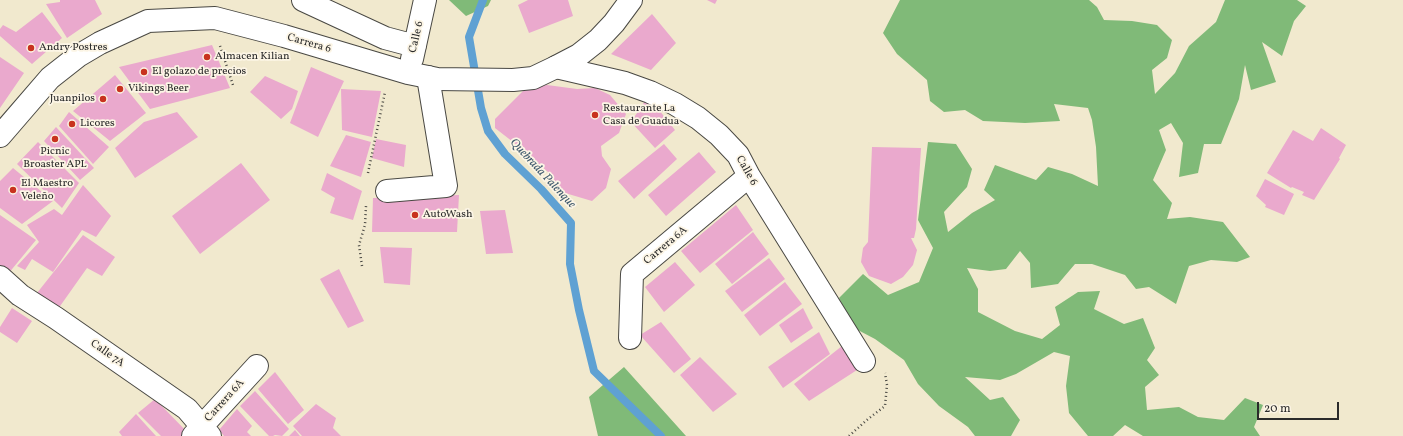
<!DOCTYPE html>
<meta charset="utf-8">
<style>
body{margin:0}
#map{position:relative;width:1403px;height:436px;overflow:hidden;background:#f1e9ce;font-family:Vollkorn,serif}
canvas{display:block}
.scale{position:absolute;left:1257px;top:402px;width:82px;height:18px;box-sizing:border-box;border:2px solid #2b2b2b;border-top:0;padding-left:5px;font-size:12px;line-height:14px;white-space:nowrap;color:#2b2b2b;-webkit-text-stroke:3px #fcf5e5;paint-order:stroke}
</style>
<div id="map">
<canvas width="1403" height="436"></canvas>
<div class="scale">20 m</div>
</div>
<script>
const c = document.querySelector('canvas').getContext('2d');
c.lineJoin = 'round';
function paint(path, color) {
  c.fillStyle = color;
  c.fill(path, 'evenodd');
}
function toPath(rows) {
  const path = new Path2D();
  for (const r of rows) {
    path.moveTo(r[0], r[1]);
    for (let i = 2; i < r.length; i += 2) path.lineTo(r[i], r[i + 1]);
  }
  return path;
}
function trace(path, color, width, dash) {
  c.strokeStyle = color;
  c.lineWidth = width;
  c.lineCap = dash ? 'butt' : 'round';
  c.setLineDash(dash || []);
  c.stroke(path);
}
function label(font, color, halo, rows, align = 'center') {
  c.font = font + ' Vollkorn,serif';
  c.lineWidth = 3.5;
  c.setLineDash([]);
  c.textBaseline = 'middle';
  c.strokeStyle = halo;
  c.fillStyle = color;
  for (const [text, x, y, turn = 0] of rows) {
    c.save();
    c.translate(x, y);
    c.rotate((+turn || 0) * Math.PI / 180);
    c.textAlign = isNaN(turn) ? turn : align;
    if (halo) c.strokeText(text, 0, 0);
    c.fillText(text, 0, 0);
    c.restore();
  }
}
const forest = toPath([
 [449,0,491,0,488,6,466,16],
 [900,0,1089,0,1097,7,1104,20,1132,21,1157,25,1172,40,1167,58,1152,70,1155,94,1175,73,1189,46,1216,22,1225,0,1297,0,1306,6,1294,21,1282,56,1262,42,1276,82,1251,90,1245,65,1239,99,1221,144,1204,144,1198,173,1179,177,1183,143,1171,123,1159,130,1166,150,1153,180,1172,203,1167,219,1190,217,1223,222,1250,257,1237,262,1211,260,1189,266,1176,304,1149,287,1136,289,1125,275,1092,264,1075,264,1058,284,1031,288,1030,263,1020,251,1006,269,990,271,967,268,978,289,978,312,1015,331,1042,339,1060,325,1055,307,1078,292,1100,291,1094,309,1124,324,1143,318,1155,348,1147,360,1159,375,1145,387,1147,410,1179,407,1198,417,1224,420,1245,398,1263,405,1254,427,1260,436,1143,436,1125,425,1113,436,1088,436,1069,413,1066,386,1070,356,1054,352,1016,374,1000,380,965,377,990,400,1003,397,1020,420,1011,436,975,436,968,427,939,406,918,384,904,360,875,339,854,328,839,298,863,274,888,295,919,282,933,248,918,220,928,142,956,144,972,169,967,187,944,212,948,232,972,213,995,200,984,190,995,165,1036,180,1048,167,1072,174,1098,186,1096,147,1092,120,1088,108,1054,104,1060,121,1025,123,983,121,965,110,944,112,930,101,927,80,897,54,883,33],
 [624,367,686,436,598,436,589,397]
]);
const stream = toPath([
 [483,0,469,37,481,108,488,131,505,154,541,189,571,223,570,264,579,310,594,371,661,436]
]);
const building = toPath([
 [60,0,95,0,102,14,67,38,46,4,60,2],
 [528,0,568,0,573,16,529,33,518,5],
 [707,0,717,0,715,4],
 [42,12,62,38,32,64,0,36,0,29,3,25,16,32],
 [652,14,676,43,651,70,611,54],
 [212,45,230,88,150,109,119,67],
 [0,57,24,73,0,108],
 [311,67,344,81,318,137,290,123],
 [115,75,146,113,110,141,73,111],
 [265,76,298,91,292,109,281,119,250,92],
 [547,85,577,89,595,88,610,95,626,114,619,133,601,146,602,156,611,169,606,188,592,201,565,193,546,185,548,172,513,142,495,128,495,119,526,88],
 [341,89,381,91,372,137,342,130],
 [645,101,655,105,675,130,655,148,631,122],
 [69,112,109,147,93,164,59,126],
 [177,112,198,137,135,178,115,148,144,122],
 [56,127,94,168,80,180,44,141],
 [1321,128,1346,145,1339,158,1340,159,1314,200,1302,195,1304,192,1292,187,1291,188,1267,173,1293,130,1313,141],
 [346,135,371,142,361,177,330,166],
 [376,139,406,145,404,167,372,158],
 [38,142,79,183,62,208,17,164],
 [664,144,677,159,634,199,618,181],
 [872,147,921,148,916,229,914,238,911,238,917,250,913,265,903,277,891,284,869,276,861,262,863,248,868,242],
 [699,152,716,172,666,216,648,195],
 [241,163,270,200,200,254,172,216],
 [13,168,53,201,22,224,0,208,0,181],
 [327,173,362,191,353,220,330,213,335,198,321,190],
 [1265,179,1294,194,1284,215,1265,207,1266,205,1256,196],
 [83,185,111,216,96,237,82,230,53,272,32,259,25,270,17,266,39,242,27,225,54,209,62,215],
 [459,195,457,232,372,232,373,198],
 [736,205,753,230,700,273,681,251],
 [505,210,513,253,486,254,480,211],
 [0,215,36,240,8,274,0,267],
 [753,232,769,254,732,284,715,264],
 [83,235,115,257,102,276,87,268,58,309,37,293],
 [380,247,412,248,410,285,384,283],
 [769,258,785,279,742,312,725,291],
 [675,262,695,285,664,312,645,287],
 [339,269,364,321,348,328,320,279],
 [785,282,802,304,760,336,744,315],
 [12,308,32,321,17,343,0,332,0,327],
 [803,308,813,328,791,343,779,325],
 [661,322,691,359,674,373,640,335],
 [819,332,830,354,783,388,768,367],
 [842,346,857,370,809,401,794,384],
 [700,357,737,394,713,412,680,375],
 [275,372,304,410,288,424,258,389],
 [255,391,289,429,282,436,275,435,273,436,269,436,240,406],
 [155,399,190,435,188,436,161,436,138,413],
 [316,404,336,418,333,428,341,436,302,436,293,426],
 [237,409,252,426,247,432,251,436,224,436,219,430],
 [136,414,156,436,122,436,119,432],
 [295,430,300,436,289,436]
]);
const path = toPath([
 [220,46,233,85],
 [368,173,385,92],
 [362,266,359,245,365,225,366,206],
 [849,436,868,419,885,406,887,385,885,373]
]);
const minor = toPath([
 [303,0,385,38,415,46],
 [412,59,425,0],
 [556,67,625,83,650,92,675,104,698,118,719,135,738,155,749,176,864,361],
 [387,191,446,186,428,77],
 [0,277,20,295,56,318,187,409,210,436],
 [630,338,632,274,749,176],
 [193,436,257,366]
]);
const major = toPath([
 [0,136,50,78,78,56,100,43,148,21,215,18,284,36,408,73,428,77,437,79,513,80,533,78,556,67,579,55,598,40,614,23,631,0]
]);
const markers = [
 [31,48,4,"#c8321e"],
 [207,57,4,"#c8321e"],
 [144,72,4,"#c8321e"],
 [120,89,4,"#c8321e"],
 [103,99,4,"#c8321e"],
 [595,115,4,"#c8321e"],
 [72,124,4,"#c8321e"],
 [55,139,4,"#c8321e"],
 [13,190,4,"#c8321e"],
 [415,215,4,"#c8321e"]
];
const streetNames = [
 ["Calle 6",417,37,-77],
 ["Carrera 6",309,44,16],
 ["Calle 6",746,171,60],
 ["Carrera 6A",666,246,-40],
 ["Calle 7A",107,354,35],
 ["Carrera 6A",225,401,-48]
];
const poiNames = [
 ["Andry Postres",39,48],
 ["Almacen Kilian",215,57],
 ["El golazo de precios",152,72],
 ["Vikings Beer",128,89],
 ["Juanpilos",95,99,"right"],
 ["Restaurante La",603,109],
 ["Casa de Guadua",603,122],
 ["Licores",80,124],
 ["Picnic",55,152,"center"],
 ["Broaster APL",55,165,"center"],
 ["El Maestro",21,184],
 ["Veleño",21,197],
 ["AutoWash",423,215]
];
const waterNames = [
 ["Quebrada Palenque",542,174,47]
];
paint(forest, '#80ba78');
trace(stream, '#5fa1d3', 8);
paint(building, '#eaa9cd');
trace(minor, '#494843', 24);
trace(major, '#494843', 24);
trace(path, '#494843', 2.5, [1, 3]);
trace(minor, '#fff', 22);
trace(major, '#fff', 22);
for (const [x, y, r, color] of markers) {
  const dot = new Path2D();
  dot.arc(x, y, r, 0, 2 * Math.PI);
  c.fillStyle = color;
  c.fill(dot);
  trace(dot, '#fcf5e5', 1.5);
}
label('11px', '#2b2b2b', '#fcf5e5', streetNames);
label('11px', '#2b2b2b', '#fcf5e5', poiNames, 'left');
label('italic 12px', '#405a6e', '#fcf5e5', waterNames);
</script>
